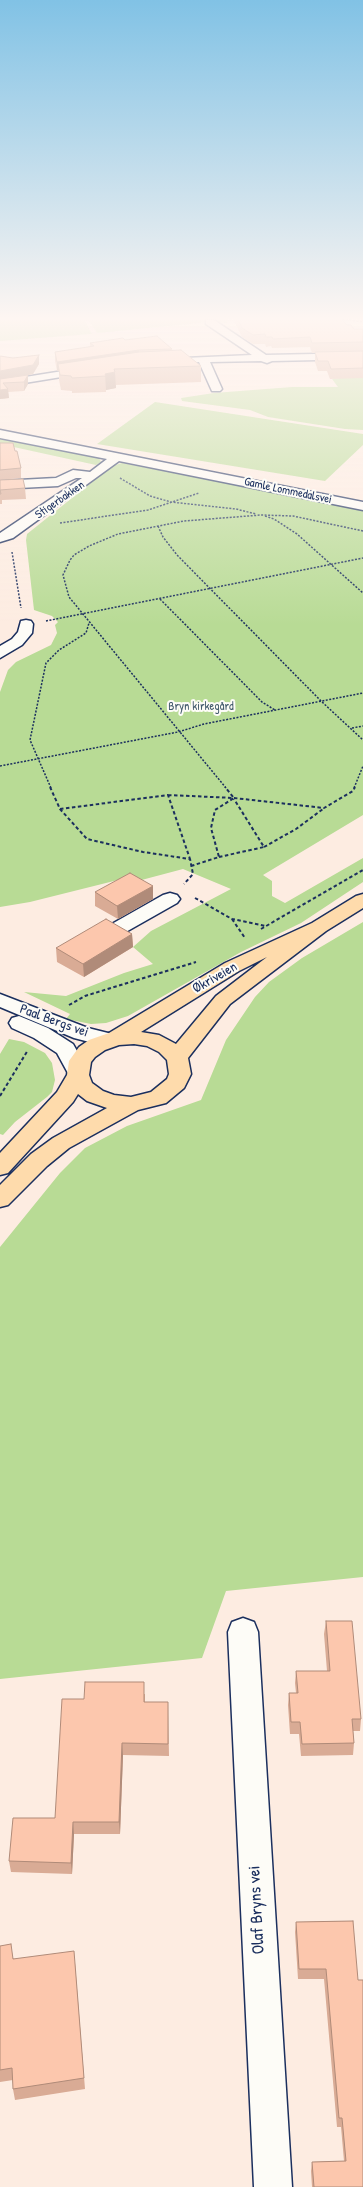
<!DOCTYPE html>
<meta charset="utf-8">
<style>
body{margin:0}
canvas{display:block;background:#fdece1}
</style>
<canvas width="363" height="2187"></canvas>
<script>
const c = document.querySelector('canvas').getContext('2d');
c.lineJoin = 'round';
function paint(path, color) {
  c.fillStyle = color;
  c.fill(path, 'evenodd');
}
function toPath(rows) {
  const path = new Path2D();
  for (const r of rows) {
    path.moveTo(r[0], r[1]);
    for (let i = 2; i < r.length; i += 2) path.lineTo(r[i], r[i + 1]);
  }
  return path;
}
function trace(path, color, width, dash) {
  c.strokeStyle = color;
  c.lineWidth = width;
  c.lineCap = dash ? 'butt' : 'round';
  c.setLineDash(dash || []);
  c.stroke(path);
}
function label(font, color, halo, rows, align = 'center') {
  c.font = font + ' "Patrick Hand",sans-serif';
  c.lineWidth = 4;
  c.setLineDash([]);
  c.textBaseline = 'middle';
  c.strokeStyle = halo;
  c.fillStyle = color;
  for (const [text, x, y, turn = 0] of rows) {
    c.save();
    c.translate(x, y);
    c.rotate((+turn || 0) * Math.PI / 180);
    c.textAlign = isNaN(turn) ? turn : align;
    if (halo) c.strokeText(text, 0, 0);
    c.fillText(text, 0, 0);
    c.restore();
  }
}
const green = toPath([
 [0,319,84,319,92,334,0,341],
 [88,319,227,319,227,323,210,322,97,333],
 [363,375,363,430,345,429,268,417,250,410,182,401,181,398,214,393,292,387,338,387,332,379],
 [155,402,363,434,363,445,325,481,97,444],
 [0,438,94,456,99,458,101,462,96,465,0,444],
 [122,463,363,510,363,815,263,875,272,881,272,896,285,903,363,858,363,882,301,923,241,952,128,1016,106,1023,91,1024,66,1019,70,1014,24,992,66,996,124,973,153,964,133,947,151,931,231,889,183,869,134,882,118,880,30,902,0,907,0,692,8,670,16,662,51,645,57,633,55,625,58,622,52,616,34,610,26,540,27,534,112,466],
 [363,922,363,1577,226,1591,202,1658,0,1679,0,1247,60,1173,85,1148,127,1126,201,1100,226,1040,255,997,269,982,302,958],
 [9,1039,24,1042,45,1053,52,1063,55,1080,52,1092,47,1097,15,1122,3,1135,0,1134,0,1054]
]);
const pathFar1 = toPath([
 [339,319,363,322],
 [120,478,150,496,171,502,236,509,256,514],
 [265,516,274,519,297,534,363,593],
 [60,523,148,510,199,493],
 [158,526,163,537,177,555,321,701,363,740],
 [12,552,21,608],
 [160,599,262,702,275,710],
 [46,621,363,558],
 [352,728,363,726],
 [0,766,178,732,204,724,363,693],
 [51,788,30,740,46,663,59,650,86,633,89,623],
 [226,788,69,597,63,575,70,560,74,555,89,546,118,534,184,521,261,515,293,516,363,531],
 [354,788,363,766]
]);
const path = toPath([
 [50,787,60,809,87,839,143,852,190,859,193,874,184,884],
 [168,795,234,798,324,808,353,791,355,787],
 [60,809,168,795,190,859],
 [264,847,296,829,323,809],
 [219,857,264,847,234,799],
 [191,866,219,857,211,828,215,810,234,798,225,787],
 [195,898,232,919,266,926],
 [232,919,245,938],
 [261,929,363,870],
 [69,1005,85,996,196,962],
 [0,1096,28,1050]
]);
const minor = toPath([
 [206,320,214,320,266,355,363,353,363,359,272,361,267,363,261,361,210,362,222,389,220,391,212,391,199,362,162,365,157,362,162,359,252,355,206,324,206,320],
 [88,367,93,370,92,372,0,387,0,381,88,367],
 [0,430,363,502,363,510,119,461,13,538,0,542,0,533,82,478,76,478,58,486,0,489,0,481,56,478,73,470,90,472,107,459,0,438,0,430],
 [26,620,31,621,33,624,32,633,22,645,0,658,0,646,12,639,18,632,21,621,26,620],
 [170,893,177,895,180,899,177,903,124,933,117,935,110,933,107,929,110,925,163,895,170,893],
 [0,994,88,1028,116,1035,120,1040,116,1045,109,1047,74,1038,0,1007,0,994],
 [19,1016,48,1028,73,1044,88,1070,85,1075,77,1077,69,1075,57,1053,34,1038,12,1028,9,1023,12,1018,19,1016],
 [243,1618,254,1622,258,1632,292,2187,254,2187,228,1632,232,1622,243,1618]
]);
const major = toPath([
 [363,894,363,908,326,931,230,1004,188,1058,191,1074,184,1088,166,1103,138,1110,69,1148,47,1166,8,1205,0,1207,0,1185,31,1154,53,1138,107,1108,87,1101,78,1094,73,1102,8,1173,0,1175,0,1153,57,1092,67,1075,69,1061,79,1047,89,1040,109,1033,225,963,312,923,356,896,363,894],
 [267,957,216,996,176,1044,159,1035,141,1032,239,971,267,957],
 [134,1044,147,1046,159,1052,167,1060,169,1074,167,1079,151,1092,131,1097,114,1095,103,1091,92,1083,89,1075,91,1062,95,1057,105,1050,119,1045,134,1044]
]);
const wall = toPath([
 [233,319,341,319,347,325,354,329,363,329,363,378,330,379,327,371,318,371,315,362,315,353,312,353,310,347,272,348,271,346,266,347,265,344,253,344,242,337],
 [125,340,172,349,172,350,201,366,201,382,116,385,116,388,106,390,106,392,72,393,72,391,61,390,59,380,59,371,57,371,55,361,55,352,90,347,90,343],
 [39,355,39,364,33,374,28,375,28,384,24,391,8,392,9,398,0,399,0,356,13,358],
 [0,443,15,451,21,468,21,478,0,480],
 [0,480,25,488,26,499,2,500,2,504,0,504],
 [153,886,153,899,118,919,95,906,95,892],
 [132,934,133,947,84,977,57,962,56,948],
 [326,1621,361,1719,360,1731,353,1731,354,1743,353,1755,301,1756,299,1734,290,1734,288,1705,289,1693,296,1693,295,1683,296,1671,327,1671,324,1634],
 [145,1694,145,1702,168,1702,169,1756,123,1755,120,1834,74,1834,72,1874,11,1872,9,1861,55,1818,84,1699],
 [353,1921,363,2187,312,2187,311,2171,312,2162,344,2161,341,2127,337,2127,324,1979,298,1979,295,1932,296,1922],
 [0,1946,14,1959,75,1963,85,2089,15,2100,13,2089,13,2080,0,2082]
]);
const shadedWall = toPath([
 [139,350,139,358,58,364,59,371,57,371,57,362],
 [39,355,39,364,33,374,28,375,28,384,24,391,24,382,0,380,0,371],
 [115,372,116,388,106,390,105,374],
 [8,389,9,398,0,399,0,390],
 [153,886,153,899,118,919,117,906],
 [132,934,133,947,84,977,83,964],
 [122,1743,123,1755,120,1834,119,1822],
 [73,1822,74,1834,72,1874,71,1863]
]);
const building = toPath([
 [238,319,341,319,347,325,351,325,354,329,363,329,363,342,312,343,310,337,273,339,272,337,266,337,265,334,253,335,242,328,238,319],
 [157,336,172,349,139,350,57,362,55,352,94,346,90,343,123,338,125,340,157,336],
 [181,350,201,366,114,369,115,372,105,374,106,376,72,378,71,376,60,375,58,364,139,352,181,350],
 [363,351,363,368,331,369,328,361,318,361,315,352,363,351],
 [39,355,33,365,0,371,0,356,13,358,39,355],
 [28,375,24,382,3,383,8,389,0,390,0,379,28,375],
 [0,443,13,443,15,451,17,451,21,468,0,470,0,443],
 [23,479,25,488,0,490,1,494,0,494,0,480,23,479],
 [130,873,153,886,117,906,95,892,130,873],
 [106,919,132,934,83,964,56,948,106,919],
 [326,1621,352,1621,361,1719,352,1719,354,1743,302,1744,300,1722,291,1722,289,1693,298,1693,296,1671,330,1671,326,1621],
 [85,1682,144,1682,144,1702,168,1702,168,1744,122,1743,119,1822,73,1822,71,1863,9,1861,13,1818,55,1818,62,1699,84,1699,85,1682],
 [353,1921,358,1980,363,1980,363,2187,314,2187,312,2162,346,2161,342,2118,339,2118,326,1969,299,1969,296,1922,353,1921],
 [11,1944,13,1959,74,1951,84,2078,13,2089,12,2068,0,2070,0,1946,11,1944]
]);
const farStreetnames = [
 ["Gamle Lommedalsvei",288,491,12],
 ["Stigerbakken",60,500,-35]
];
const farParknames = [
 ["Bryn kirkegård",201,707]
];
const streetNames = [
 ["Økriveien",215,978,-30],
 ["Paal Bergs vei",54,1021,20]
];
const nearStreetnames = [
 ["Olaf Bryns vei",257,1910,-93]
];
paint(green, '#b8db95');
trace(minor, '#1b2f5e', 3);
trace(major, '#1b2f5e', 3);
trace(pathFar1, '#1b2f5e', 1.5, [2, 1.5]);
trace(path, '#1b2f5e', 2, [3.5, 2.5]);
paint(minor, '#fdfcf7');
paint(major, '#fedbac');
paint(wall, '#d9ab95');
paint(shadedWall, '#b08b79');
paint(building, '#fcc7ad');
trace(building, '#b08b79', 1);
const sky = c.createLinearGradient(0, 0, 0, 625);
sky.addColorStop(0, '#81c2e5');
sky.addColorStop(0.51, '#fef6f2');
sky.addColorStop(1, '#fef6f200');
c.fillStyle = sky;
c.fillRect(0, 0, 363, 625);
label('12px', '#1b2f5e', '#fdfcf7', farStreetnames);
label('12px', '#425a6c', '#fdfcf7', farParknames);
label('14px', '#1b2f5e', '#fdfcf7', streetNames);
label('17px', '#1b2f5e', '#fdfcf7', nearStreetnames);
</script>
